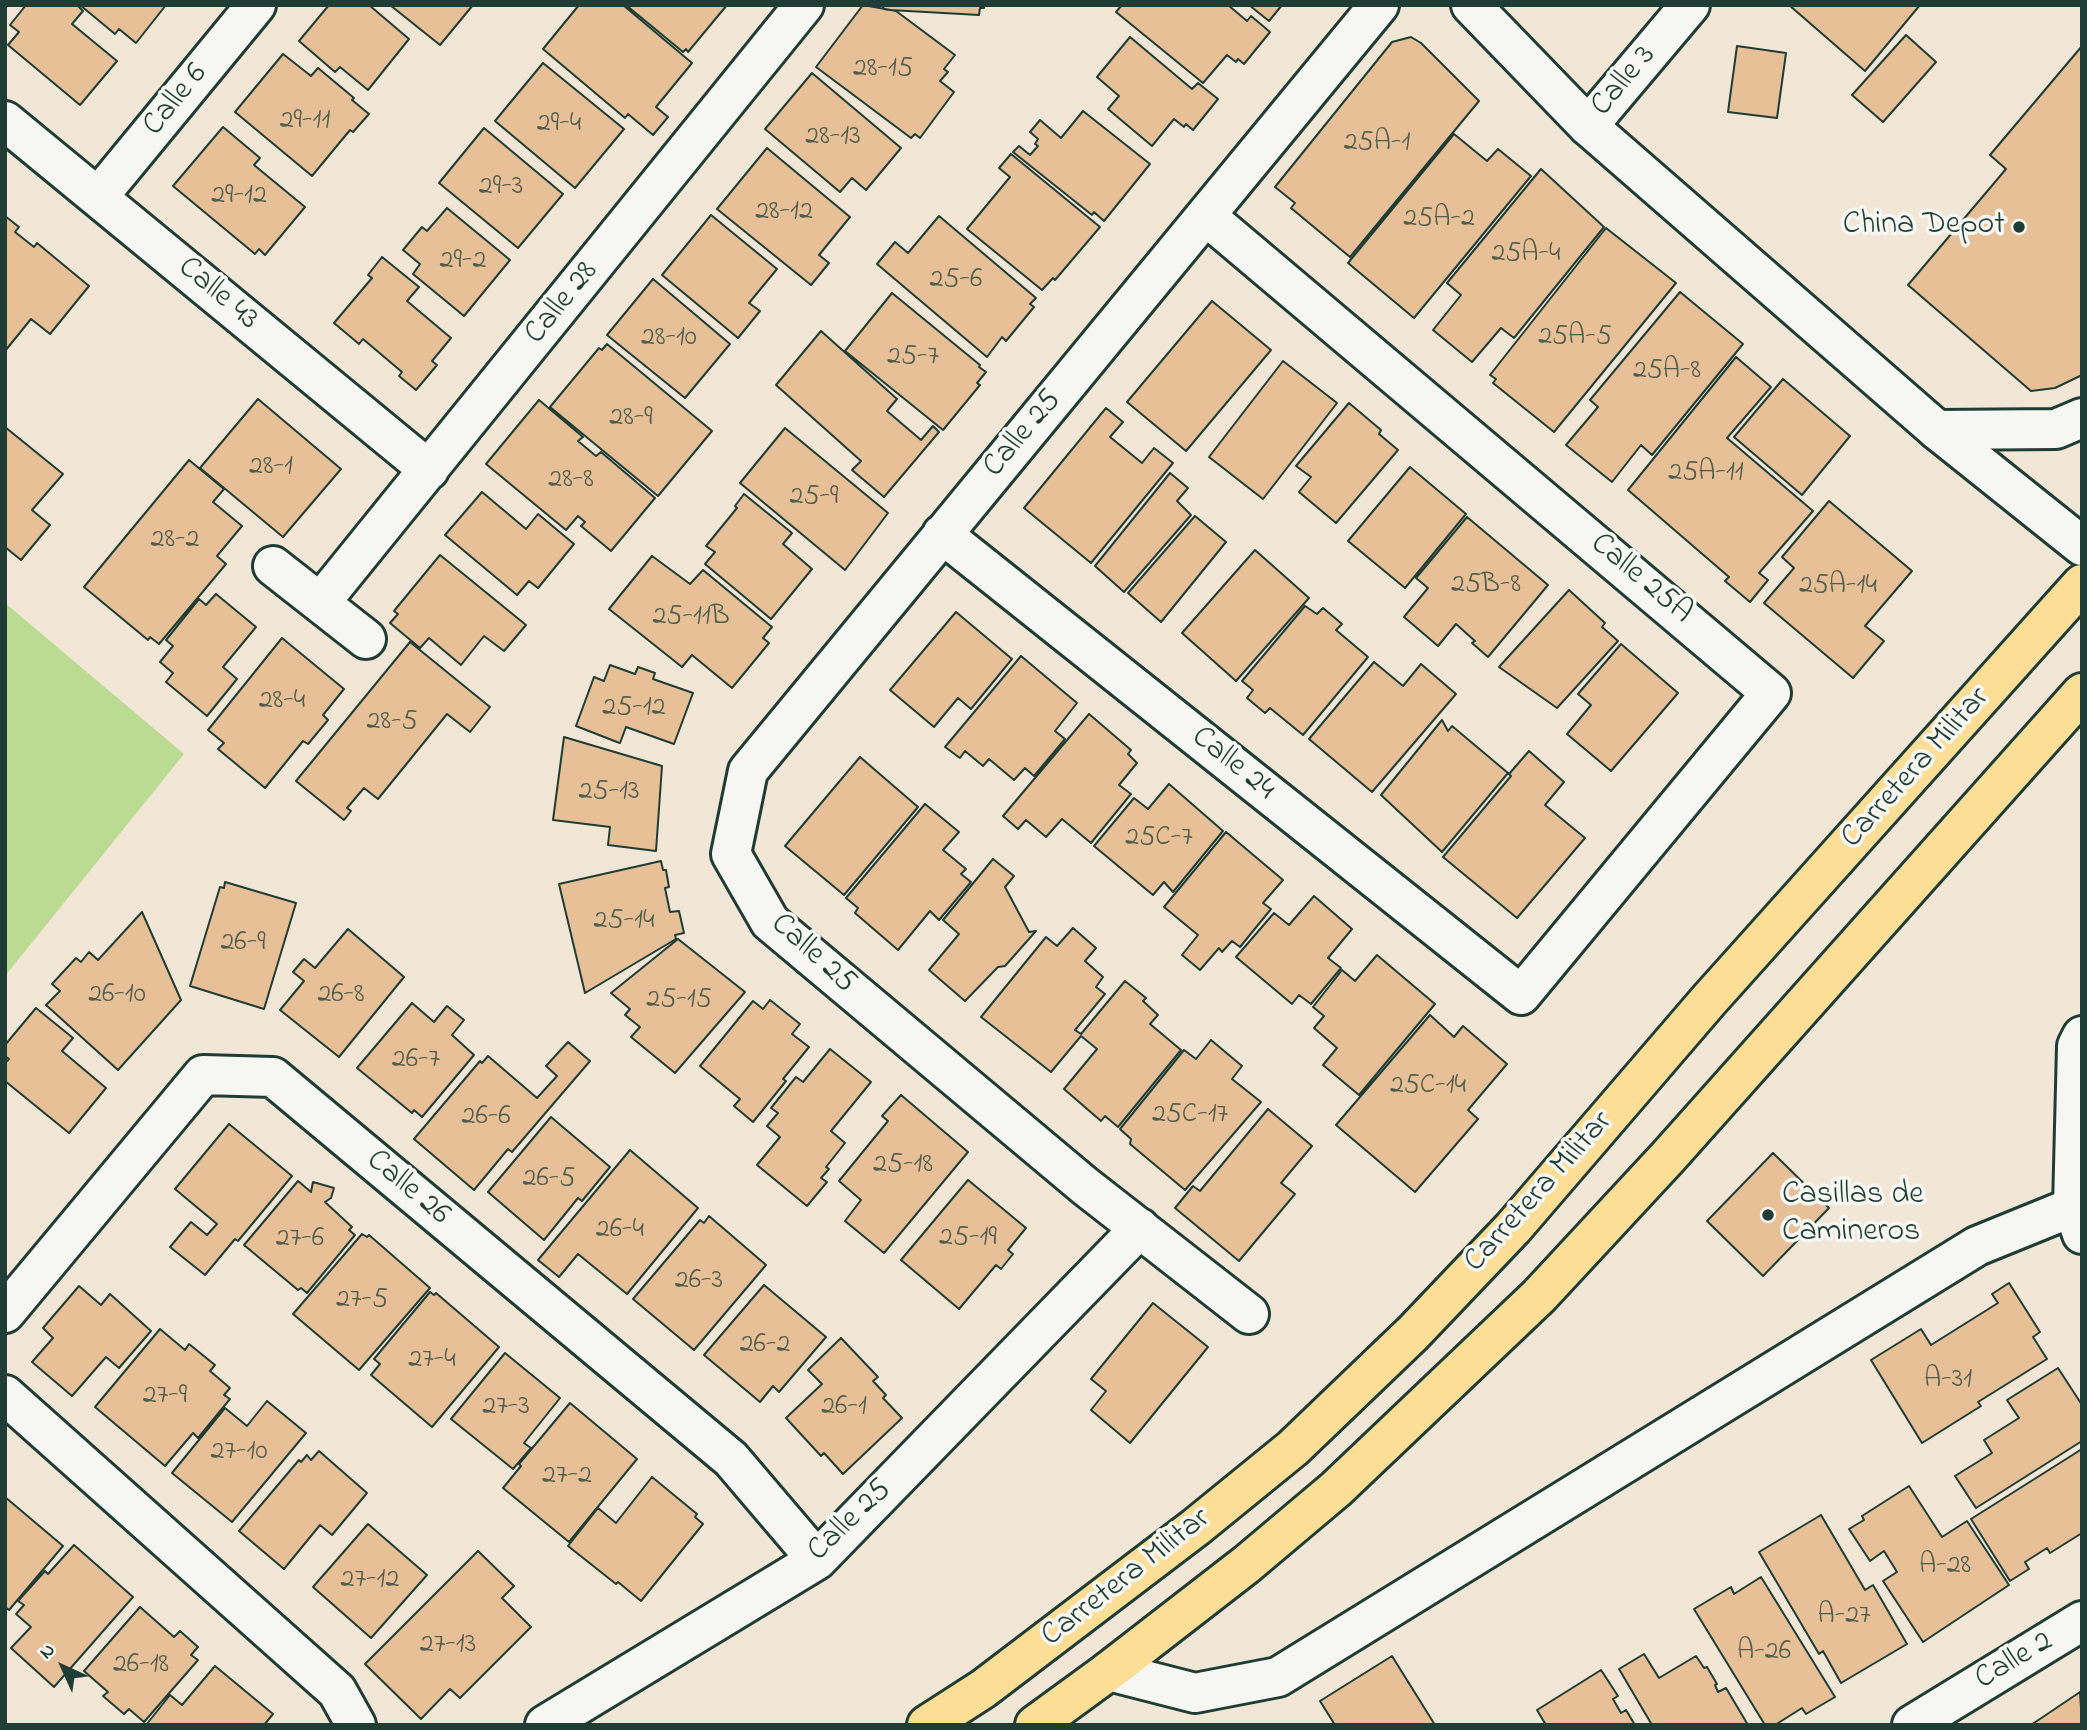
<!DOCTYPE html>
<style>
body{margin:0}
#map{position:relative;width:2087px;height:1730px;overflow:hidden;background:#f2e6d7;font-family:"Indie Flower",sans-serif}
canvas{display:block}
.frame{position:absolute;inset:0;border:7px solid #1f3d34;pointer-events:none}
.north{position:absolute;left:28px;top:1632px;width:70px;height:70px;-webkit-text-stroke:5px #f6f6f2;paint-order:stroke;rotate:315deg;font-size:19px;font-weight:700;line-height:28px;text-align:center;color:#1f3d34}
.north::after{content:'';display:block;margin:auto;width:24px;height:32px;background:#1f3d34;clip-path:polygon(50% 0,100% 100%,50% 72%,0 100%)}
</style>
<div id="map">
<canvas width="2087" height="1730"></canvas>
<div class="frame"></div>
<div class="north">N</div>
</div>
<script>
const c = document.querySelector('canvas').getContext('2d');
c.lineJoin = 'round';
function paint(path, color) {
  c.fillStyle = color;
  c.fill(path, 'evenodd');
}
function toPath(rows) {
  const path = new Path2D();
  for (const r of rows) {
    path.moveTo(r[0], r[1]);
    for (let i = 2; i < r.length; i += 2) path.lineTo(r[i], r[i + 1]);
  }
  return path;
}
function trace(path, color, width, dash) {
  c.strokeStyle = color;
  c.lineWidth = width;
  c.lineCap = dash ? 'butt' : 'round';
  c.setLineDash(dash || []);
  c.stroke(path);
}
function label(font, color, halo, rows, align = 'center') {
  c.font = font + ' "Indie Flower",sans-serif';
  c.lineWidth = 7;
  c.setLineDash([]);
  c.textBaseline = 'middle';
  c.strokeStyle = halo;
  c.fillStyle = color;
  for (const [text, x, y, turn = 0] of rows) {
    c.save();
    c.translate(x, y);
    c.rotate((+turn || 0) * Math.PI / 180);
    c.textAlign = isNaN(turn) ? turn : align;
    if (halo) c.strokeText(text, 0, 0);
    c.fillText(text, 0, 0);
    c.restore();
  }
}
const green = toPath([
 [5,603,184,754,5,976]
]);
const building = toPath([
 [26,5,77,5,83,11,72,24,117,61,80,105,8,45,19,32,10,25,26,5],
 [80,5,166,5,136,43,119,29,115,34,80,5],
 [329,5,369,5,409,39,368,90,340,67,335,72,299,41,329,5],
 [390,5,473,5,440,45,390,5],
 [579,5,623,5,692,63,656,107,668,117,653,135,628,114,625,118,543,49,579,5],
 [626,5,727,5,688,52,686,49,683,52,626,5],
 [863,5,896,11,955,55,944,69,948,72,940,81,954,92,920,138,915,134,911,138,816,67,863,5],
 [884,5,984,5,984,8,980,8,979,15,890,10,883,9,884,5],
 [1122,5,1228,5,1247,21,1251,16,1270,32,1244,64,1238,59,1236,62,1227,55,1203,83,1116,12,1122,5],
 [1249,5,1282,5,1269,21,1249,5],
 [1789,5,1920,5,1865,71,1789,5],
 [1906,35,1936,62,1883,122,1852,95,1906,35],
 [1130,37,1192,89,1198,83,1218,99,1193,130,1186,124,1184,127,1174,119,1152,146,1108,109,1119,96,1097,77,1130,37],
 [1411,37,1421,43,1479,101,1350,257,1291,208,1295,203,1275,187,1392,42,1411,37],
 [1737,46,1786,53,1777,118,1728,112,1737,46],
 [2082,46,2082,375,2055,388,2031,391,1908,285,2006,169,1990,155,2082,46],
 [283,54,311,76,318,68,354,98,352,100,369,114,353,132,350,130,312,176,235,112,283,54],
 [543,63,624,129,575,188,495,121,543,63],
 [812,73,901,148,866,190,852,178,840,192,765,129,812,73],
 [1083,111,1150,164,1104,221,1094,212,1092,215,1013,152,1019,146,1030,155,1038,146,1035,144,1038,139,1030,132,1040,120,1061,138,1083,111],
 [223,127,260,158,254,165,305,207,265,255,259,249,255,254,173,186,223,127],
 [484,128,563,194,518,248,439,183,484,128],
 [1454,134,1487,161,1498,149,1531,176,1414,318,1348,263,1454,134],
 [767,148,850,217,819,255,829,263,811,285,717,209,767,148],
 [1011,154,1100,227,1055,280,1053,278,1042,290,967,229,1010,177,999,168,1011,154],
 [1541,169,1604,227,1514,338,1501,328,1472,362,1433,330,1461,295,1447,283,1541,169],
 [447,208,510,260,464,316,413,274,420,264,403,250,422,227,427,231,447,208],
 [711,215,777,269,749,303,760,311,738,338,662,275,711,215],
 [5,216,19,227,15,232,34,247,37,243,89,286,50,334,31,319,5,351,5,216],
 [939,216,1036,298,1030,304,1034,307,1006,341,1002,337,987,357,877,264,895,242,908,253,939,216],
 [1606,228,1676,283,1554,432,1493,383,1496,379,1490,375,1606,228],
 [382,257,419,287,407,301,451,338,432,361,437,365,416,390,399,376,402,372,363,339,359,344,334,323,372,278,368,275,382,257],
 [653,279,730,344,685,398,607,335,653,279],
 [1680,292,1743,344,1652,455,1641,445,1612,482,1566,445,1598,407,1590,400,1680,292],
 [892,293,980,365,979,367,986,372,977,383,980,385,943,430,845,351,892,293],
 [1212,301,1271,350,1186,451,1127,402,1212,301],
 [821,331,897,399,887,411,921,440,933,426,939,432,884,497,852,470,861,461,776,385,821,331],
 [607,344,712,431,658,496,550,407,599,348,602,350,607,344],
 [1736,357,1771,387,1727,438,1813,511,1759,573,1768,580,1750,602,1725,581,1729,577,1628,490,1736,357],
 [1283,361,1337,403,1263,499,1209,457,1283,361],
 [1783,379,1850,436,1802,495,1734,437,1783,379],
 [258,399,341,469,283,537,200,468,258,399],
 [539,400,583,437,578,441,596,456,601,452,655,498,611,551,581,526,585,522,578,516,566,530,486,464,539,400],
 [1349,403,1381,430,1379,434,1398,450,1336,523,1299,492,1311,477,1296,466,1349,403],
 [1106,408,1123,422,1110,437,1142,463,1154,448,1173,463,1091,563,1024,508,1106,408],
 [5,427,63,474,32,510,50,525,21,560,5,547,5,427],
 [785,428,888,513,845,570,740,483,785,428],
 [189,460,224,489,213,502,242,526,217,556,226,564,159,644,150,637,148,640,84,587,189,460],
 [1410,467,1466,514,1405,588,1348,541,1410,467],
 [1170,473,1188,488,1177,501,1191,515,1124,592,1095,566,1170,473],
 [482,492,526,529,538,514,574,544,538,588,529,581,517,595,445,535,482,492],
 [744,494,792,533,783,544,812,569,771,619,705,564,715,552,706,546,737,508,735,506,744,494],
 [1829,501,1912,571,1865,626,1884,641,1853,678,1764,603,1794,568,1782,557,1829,501],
 [1195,516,1226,542,1161,622,1128,593,1195,516],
 [1467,517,1548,585,1488,657,1472,643,1475,641,1456,624,1438,646,1404,617,1428,588,1416,578,1467,517],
 [1255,550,1309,598,1236,681,1182,633,1255,550],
 [440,555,526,625,504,651,484,636,461,665,429,638,420,648,390,623,398,614,394,611,440,555],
 [652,556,690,584,703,570,772,627,763,638,769,643,732,688,692,655,682,667,609,609,652,556],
 [1569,590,1605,623,1602,627,1618,641,1557,708,1499,667,1569,590],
 [216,594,256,627,223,667,237,679,207,716,166,682,173,673,160,662,173,646,166,640,199,599,206,605,216,594],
 [1305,606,1317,614,1323,608,1342,624,1336,630,1368,657,1303,735,1270,708,1265,713,1247,698,1253,690,1242,681,1305,606],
 [956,612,1012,659,971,709,958,698,934,727,890,690,956,612],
 [282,638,344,689,323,715,328,720,308,744,303,741,265,788,218,749,224,743,208,730,282,638],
 [410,642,490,707,470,732,447,714,378,799,364,788,347,808,351,811,344,820,296,781,410,642],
 [1621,644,1678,693,1611,771,1567,734,1591,705,1578,694,1621,644],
 [1021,656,1077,703,1055,731,1065,739,1034,776,1025,768,1014,780,989,759,983,766,965,751,960,758,945,747,1021,656],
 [1374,662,1403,686,1421,664,1456,694,1372,792,1309,739,1374,662],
 [610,665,635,674,638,667,655,673,653,679,693,693,674,744,626,727,620,743,617,742,576,726,594,677,604,681,610,665],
 [1089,714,1131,750,1128,754,1137,763,1119,785,1131,794,1091,843,1062,819,1046,837,1026,820,1018,829,1003,816,1089,714],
 [1442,720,1448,731,1452,726,1508,773,1442,852,1381,795,1442,720],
 [564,737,662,766,656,851,608,845,610,827,553,820,564,737],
 [1529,751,1564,782,1545,805,1585,838,1517,918,1443,857,1511,776,1509,774,1529,751],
 [860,757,918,807,844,895,785,846,860,757],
 [1169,784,1223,831,1173,892,1164,882,1153,895,1094,846,1134,798,1148,809,1169,784],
 [925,804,959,832,943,850,966,869,961,874,971,882,939,920,930,911,898,950,855,913,858,908,846,898,925,804],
 [1226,832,1283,880,1263,903,1271,909,1240,947,1232,941,1222,952,1219,948,1200,970,1182,955,1198,935,1164,907,1226,832],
 [993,859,1014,876,1005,887,1029,932,1036,931,1005,966,998,967,965,1001,929,970,959,934,943,920,993,859],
 [661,861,663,870,666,870,669,887,665,888,670,912,679,911,684,933,675,935,676,939,585,993,559,884,661,861],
 [225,882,296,903,264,1009,190,986,220,887,224,888,225,882],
 [1314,896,1352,929,1328,958,1341,968,1311,1004,1299,995,1292,1004,1236,957,1274,913,1289,925,1314,896],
 [142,912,181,1000,118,1070,46,1005,60,991,52,984,76,958,81,962,89,952,98,960,142,912],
 [1073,928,1096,948,1085,961,1103,977,1096,987,1105,994,1075,1030,1081,1034,1125,981,1146,998,1143,1001,1158,1015,1150,1024,1181,1050,1118,1127,1105,1116,1101,1121,1064,1089,1097,1049,1081,1036,1051,1072,981,1017,1046,937,1057,946,1073,928],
 [348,929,404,977,339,1057,280,1010,304,981,293,972,304,959,315,968,348,929],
 [678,939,745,992,675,1073,631,1037,640,1027,625,1015,630,1009,611,993,678,939],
 [1377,955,1435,1004,1359,1095,1323,1065,1337,1048,1314,1028,1324,1016,1313,1007,1342,970,1355,981,1377,955],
 [770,1000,800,1024,792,1034,809,1047,783,1079,786,1081,753,1122,734,1106,740,1099,700,1066,753,1001,763,1009,770,1000],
 [412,1003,434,1022,447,1006,464,1020,452,1035,474,1055,422,1117,414,1110,412,1113,357,1068,412,1003],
 [36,1008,73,1038,62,1051,106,1088,69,1133,5,1081,5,1063,9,1059,5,1056,5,1045,36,1008],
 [1430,1015,1454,1037,1463,1026,1507,1064,1468,1110,1478,1119,1415,1192,1336,1125,1430,1015],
 [1211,1040,1242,1066,1232,1079,1261,1102,1185,1190,1130,1144,1131,1139,1120,1129,1184,1050,1196,1059,1211,1040],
 [568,1042,590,1061,512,1152,508,1149,474,1190,414,1139,480,1061,482,1063,488,1056,537,1098,557,1076,546,1066,568,1042],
 [830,1049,871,1082,831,1131,845,1143,826,1167,829,1169,821,1178,827,1182,807,1206,757,1165,780,1137,767,1126,778,1113,771,1108,796,1077,803,1082,830,1049],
 [901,1095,968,1152,884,1253,845,1221,861,1200,839,1181,888,1121,882,1116,901,1095],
 [1268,1109,1312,1146,1281,1183,1295,1194,1239,1261,1175,1208,1193,1186,1200,1191,1268,1109],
 [551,1117,610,1167,582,1201,578,1198,544,1240,488,1192,551,1117],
 [229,1124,292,1176,238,1241,235,1239,205,1275,170,1247,191,1222,207,1235,217,1224,175,1189,229,1124],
 [630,1150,698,1208,627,1294,578,1254,559,1277,538,1260,630,1150],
 [1773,1153,1829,1208,1763,1276,1707,1221,1773,1153],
 [968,1180,1026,1228,1008,1250,1013,1254,1001,1269,996,1265,959,1309,901,1260,968,1180],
 [298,1181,311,1192,313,1182,334,1188,331,1198,325,1202,352,1227,349,1230,355,1235,307,1293,301,1288,298,1290,244,1245,298,1181],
 [709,1216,766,1265,694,1350,633,1299,700,1220,704,1223,709,1216],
 [362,1234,367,1237,369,1235,430,1288,359,1370,293,1314,362,1234],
 [2009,1283,2040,1332,2033,1337,2047,1359,1978,1402,1981,1406,1922,1443,1871,1360,1921,1329,1931,1345,1998,1303,1992,1294,2009,1283],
 [764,1285,826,1337,779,1392,773,1386,760,1402,704,1355,764,1285],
 [79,1286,101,1305,110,1294,151,1331,119,1368,106,1357,72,1396,32,1362,53,1338,43,1328,79,1286],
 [430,1292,434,1295,436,1293,499,1347,432,1427,371,1375,380,1364,374,1359,430,1292],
 [1153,1303,1208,1347,1130,1443,1091,1410,1106,1391,1091,1379,1153,1303],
 [160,1329,185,1350,189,1344,215,1365,210,1371,230,1388,224,1395,230,1399,198,1438,193,1433,165,1466,95,1407,160,1329],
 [841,1338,878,1377,873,1381,886,1395,883,1398,902,1418,843,1474,824,1453,821,1456,786,1418,822,1384,808,1370,841,1338],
 [505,1353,560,1398,524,1443,531,1448,513,1469,451,1419,505,1353],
 [2058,1368,2082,1405,2082,1441,1976,1508,1955,1476,1992,1453,1984,1440,2019,1418,2007,1400,2058,1368],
 [267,1401,306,1433,232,1522,172,1473,225,1408,247,1426,267,1401],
 [570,1403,637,1459,569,1542,503,1488,521,1466,519,1464,570,1403],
 [2082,1449,2082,1533,2050,1553,2047,1548,2025,1562,2029,1569,2010,1581,1971,1519,2082,1449],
 [319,1451,367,1493,332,1535,320,1525,284,1569,239,1531,299,1460,301,1462,307,1455,311,1460,319,1451],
 [652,1477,697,1514,695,1517,703,1524,641,1601,618,1582,616,1584,568,1546,598,1508,616,1523,652,1477],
 [1909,1486,1942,1537,1967,1521,2009,1585,1923,1642,1883,1581,1897,1572,1884,1551,1870,1561,1849,1529,1864,1520,1862,1516,1909,1486],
 [5,1497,63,1546,9,1610,5,1607,5,1497],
 [1821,1515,1865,1590,1873,1585,1907,1644,1841,1683,1823,1651,1819,1654,1759,1552,1821,1515],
 [368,1524,427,1575,371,1638,313,1587,368,1524],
 [74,1545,133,1597,54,1687,11,1648,31,1627,16,1614,24,1605,18,1601,45,1571,48,1574,74,1545],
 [478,1551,514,1586,502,1598,531,1627,460,1698,450,1689,421,1719,365,1664,478,1551],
 [1761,1577,1835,1697,1806,1714,1802,1708,1775,1725,1765,1725,1694,1609,1731,1587,1734,1594,1761,1577],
 [140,1607,174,1637,180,1631,198,1647,191,1655,198,1660,144,1722,129,1709,124,1714,103,1696,108,1692,84,1671,140,1607],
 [1644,1654,1659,1678,1696,1656,1704,1668,1707,1667,1717,1684,1715,1685,1718,1692,1726,1688,1748,1725,1652,1725,1619,1669,1644,1654],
 [1392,1656,1435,1725,1335,1725,1320,1701,1392,1656],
 [215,1666,273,1714,264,1725,146,1725,170,1695,182,1705,215,1666],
 [1601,1670,1618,1696,1613,1699,1621,1713,1626,1710,1635,1725,1546,1725,1537,1710,1601,1670],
 [2080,1692,2082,1725,2031,1725,2080,1692]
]);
const minor = toPath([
 [5,121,429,470],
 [1588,126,1690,5],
 [98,197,256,5],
 [1937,430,2056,429,2082,418],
 [942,534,1521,995,1771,693,1206,216],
 [273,566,366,639],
 [320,603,804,5],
 [2082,1036,2077,1046,2073,1207,2082,1234],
 [5,1313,203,1075,273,1077,731,1459,817,1560],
 [1249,1314,1085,1186,770,922,731,854,748,771,1379,5],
 [5,1395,337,1691,356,1725],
 [1109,1671,1195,1693,1278,1677,1977,1246,2073,1207],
 [545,1725,817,1560,1140,1228],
 [1912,1725,2082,1621]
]);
const tertiary = toPath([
 [1471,5,1588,126,1937,430,2082,546]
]);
const primary = toPath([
 [927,1725,983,1689,1196,1527,1293,1448,1413,1333,1513,1228,1709,1000,2082,584],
 [1035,1725,1109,1671,1247,1564,1336,1489,1539,1296,1668,1157,2082,693]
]);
const markers = [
 [2019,227,7,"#1f3d34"],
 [1768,1215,7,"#1f3d34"]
];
const numberNames = [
 ["28-15",883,70],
 ["29-11",305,122],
 ["29-4",559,125],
 ["28-13",833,138],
 ["25A-1",1377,144],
 ["29-3",501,188],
 ["29-12",239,197],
 ["28-12",784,213],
 ["25A-2",1439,220],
 ["25A-4",1526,255],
 ["29-2",463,262],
 ["25-6",956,281],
 ["25A-5",1575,338],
 ["28-10",669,339],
 ["25-7",913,358],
 ["25A-8",1667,372],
 ["28-9",631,419],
 ["28-1",271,468],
 ["25A-11",1706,474],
 ["28-8",571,481],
 ["25-9",814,498],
 ["28-2",175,541],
 ["25B-8",1486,586],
 ["25A-14",1838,587],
 ["25-11B",691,618],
 ["28-4",282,702],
 ["25-12",634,709],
 ["28-5",392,723],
 ["25-13",609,793],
 ["25C-7",1159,839],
 ["25-14",624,922],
 ["26-9",243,944],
 ["26-10",117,996],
 ["26-8",341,996],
 ["25-15",679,1001],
 ["26-7",416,1061],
 ["25C-14",1428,1087],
 ["25C-17",1190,1116],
 ["26-6",486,1118],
 ["25-18",903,1166],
 ["26-5",549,1180],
 ["26-4",620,1231],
 ["25-19",968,1239],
 ["27-6",300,1240],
 ["26-3",699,1282],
 ["27-5",362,1301],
 ["26-2",765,1346],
 ["27-4",432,1361],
 ["A-31",1948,1381],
 ["27-9",165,1397],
 ["27-3",506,1408],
 ["26-1",844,1408],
 ["27-10",239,1453],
 ["27-2",567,1477],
 ["A-28",1945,1567],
 ["27-12",370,1581],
 ["A-27",1844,1617],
 ["27-13",448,1646],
 ["A-26",1764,1653],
 ["26-18",141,1666]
];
const streetNames = [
 ["Calle 3",1625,82,-50],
 ["Calle 6",177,101,-51],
 ["Calle 43",217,295,40],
 ["Calle 28",563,304,-51],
 ["Calle 25",1024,435,-50],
 ["Calle 25A",1640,580,40],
 ["Calle 24",1232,765,39],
 ["Carretera Militar",1917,769,-48],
 ["Calle 25",812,955,42],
 ["Calle 26",407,1189,40],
 ["Carretera Militar",1540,1193,-48],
 ["Calle 25",851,1522,-44],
 ["Carretera Militar",1127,1579,-38],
 ["Calle 2",2015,1662,-31]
];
const poiNames = [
 ["China Depot",2005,227],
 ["Casillas de",1782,1197,"left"],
 ["Camineros",1782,1234,"left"]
];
paint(green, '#bbda92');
paint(building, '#e8c098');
trace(building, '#1f3d34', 2);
trace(minor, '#1f3d34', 44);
trace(tertiary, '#1f3d34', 44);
trace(primary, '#1f3d34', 44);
trace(minor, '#f6f6f2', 38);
trace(tertiary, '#f6f6f2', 38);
trace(primary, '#fdde96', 38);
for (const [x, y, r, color] of markers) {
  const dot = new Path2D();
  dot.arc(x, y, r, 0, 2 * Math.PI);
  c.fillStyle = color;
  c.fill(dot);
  trace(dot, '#f6f6f2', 2.5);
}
label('28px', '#515e4d', null, numberNames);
label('32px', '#1f3d34', '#f6f6f2', streetNames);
label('32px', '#1f3d34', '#f6f6f2', poiNames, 'right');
</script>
